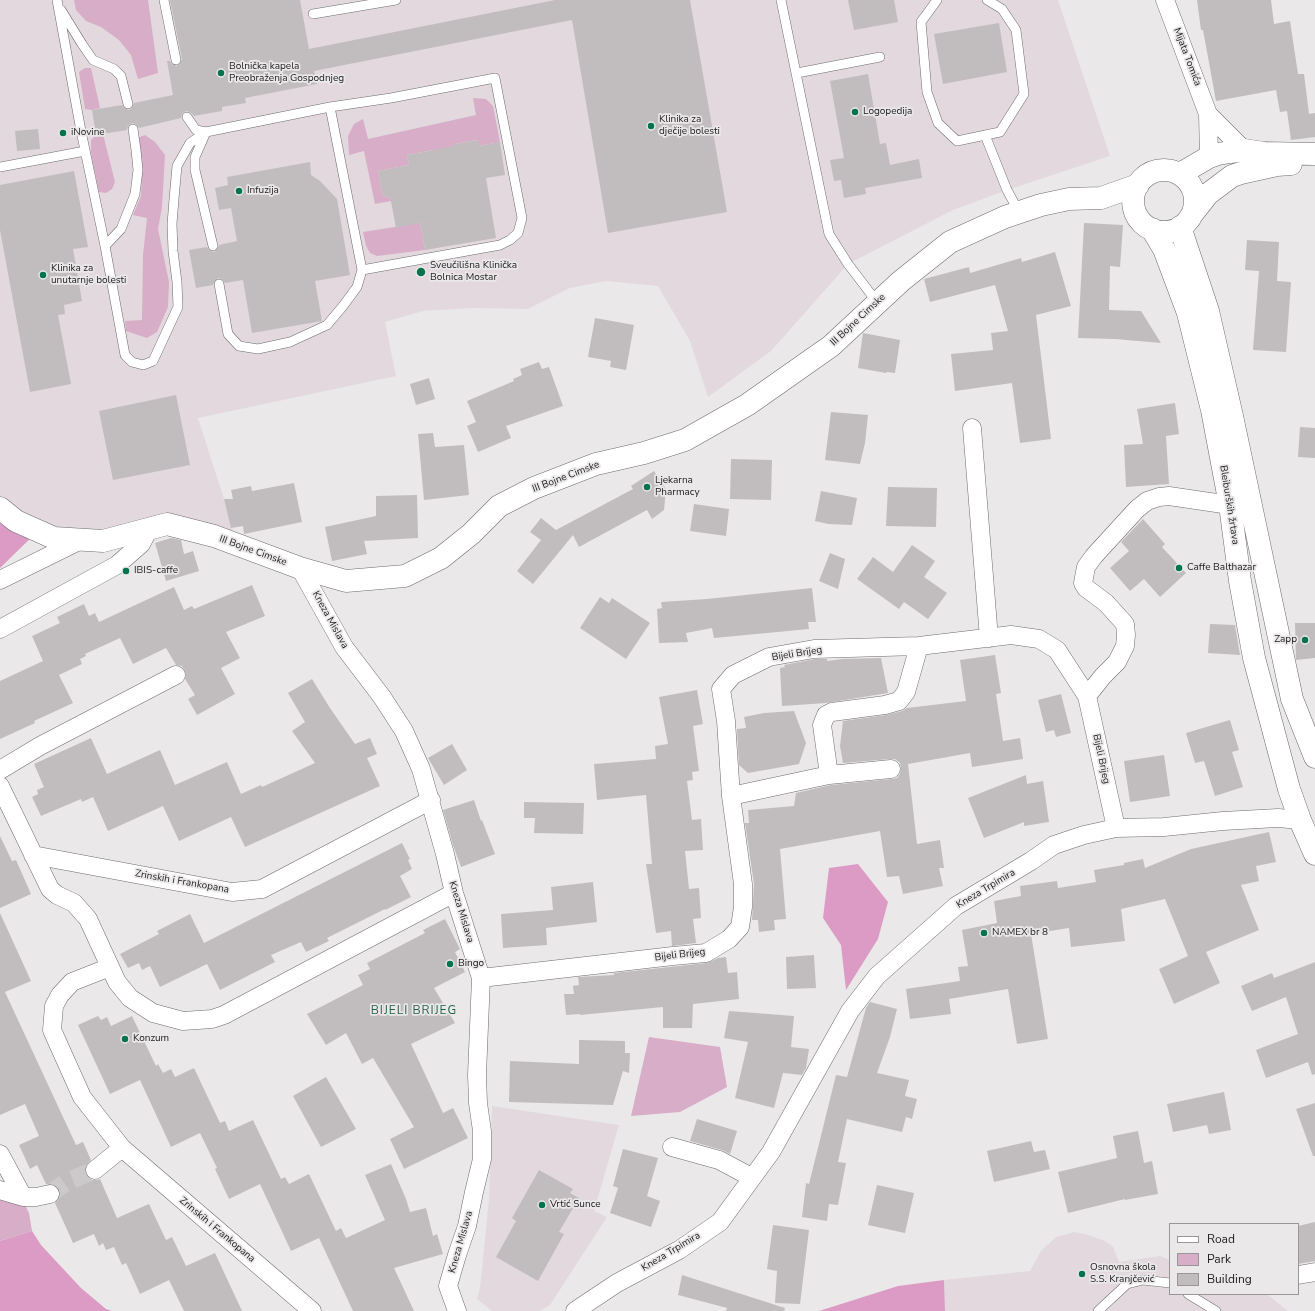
<!DOCTYPE html>
<meta charset="utf-8">
<style>
body{margin:0}
#map{position:relative;width:1315px;height:1311px;overflow:hidden;background:#ebe8ea;font-family:"Nunito Sans",sans-serif}
canvas{display:block}
.legend{position:absolute;left:1169px;top:1223px;width:130px;height:72px;box-sizing:border-box;background:#ebe8ea;border:1px solid #989698;margin:0;padding:5px 7px;list-style:none;font-size:12px;color:#1c1b1c}
.legend li{display:flex;align-items:center;gap:8px;height:20px}
.legend b{width:20px;border:1px solid #989698}
</style>
<div id="map">
<canvas width="1315" height="1311"></canvas>
<ul class="legend">
<li><b style="height:5px;background:#fff"></b>Road</li>
<li><b style="height:11px;background:#d8adc7"></b>Park</li>
<li><b style="height:11px;background:#c1bdbf"></b>Building</li>
</ul>
</div>
<script>
const c = document.querySelector('canvas').getContext('2d');
c.lineJoin = 'round';
function paint(path, color) {
  c.fillStyle = color;
  c.fill(path, 'evenodd');
}
function toPath(rows) {
  const path = new Path2D();
  for (const r of rows) {
    if (r.length === 3) {
      path.moveTo(r[0] + r[2], r[1]);
      path.arc(r[0], r[1], r[2], 0, 2 * Math.PI);
      continue;
    }
    path.moveTo(r[0], r[1]);
    for (let i = 2; i < r.length; i += 2) path.lineTo(r[i], r[i + 1]);
  }
  return path;
}
function trace(path, color, width, dash) {
  c.strokeStyle = color;
  c.lineWidth = width;
  c.lineCap = dash ? 'butt' : 'round';
  c.setLineDash(dash || []);
  c.stroke(path);
}
function label(font, color, halo, rows, align = 'center') {
  c.font = font + ' "Nunito Sans",sans-serif';
  c.lineWidth = 3.5;
  c.setLineDash([]);
  c.textBaseline = 'middle';
  c.strokeStyle = halo;
  c.fillStyle = color;
  for (const [text, x, y, turn = 0] of rows) {
    c.save();
    c.translate(x, y);
    c.rotate((+turn || 0) * Math.PI / 180);
    c.textAlign = isNaN(turn) ? turn : align;
    if (halo) c.strokeText(text, 0, 0);
    c.fillText(text, 0, 0);
    c.restore();
  }
}
const built = toPath([
 [0,0,1058,0,1110,156,1007,190,953,210,848,264,771,351,708,397,690,341,658,286,606,281,570,288,528,309,472,308,423,311,385,322,396,376,198,418,224,499,235,539,210,532,101,536,56,533,0,502],
 [492,1106,619,1125,594,1211,607,1217,550,1305,540,1311,492,1311,477,1299,480,1288,489,1199],
 [1074,1232,1085,1234,1105,1241,1113,1247,1119,1262,1160,1256,1170,1260,1170,1294,1267,1294,1288,1311,945,1311,944,1280,1030,1271,1041,1251,1056,1237]
]);
const green = toPath([
 [74,0,148,0,158,73,138,79,131,55,119,40,101,27,86,21,76,10],
 [85,68,91,68,100,108,92,110,85,109,79,72],
 [473,98,486,99,493,106,500,142,479,146,477,140,454,144,455,152,432,150,407,155,409,165,378,171,383,197,390,196,391,201,375,204,364,151,349,155,348,136,354,124,363,119,368,139,476,115],
 [103,134,115,182,112,189,106,193,99,192,91,153,91,140,96,135],
 [145,135,155,142,165,155,162,207,158,229,169,282,168,307,157,332,147,338,126,331,125,321,142,320,143,255,147,218,133,215,141,196,142,177,135,139],
 [420,223,425,250,377,256,370,253,366,246,363,232],
 [649,1037,720,1047,727,1087,680,1112,631,1116],
 [0,1191,21,1197,29,1213,32,1231,0,1241]
]);
const forest = toPath([
 [0,508,38,531,0,568],
 [858,864,888,902,878,939,846,990,841,945,823,918,829,868],
 [32,1231,41,1245,81,1288,106,1309,112,1311,0,1311,0,1241],
 [944,1280,945,1311,819,1311,898,1286]
]);
const building = toPath([
 [170,0,300,0,309,49,555,0,690,0,727,212,608,233,572,20,314,71,317,84,245,98,246,103,222,107,222,111,194,116,190,112,186,111,182,114,181,118,139,128,136,124,132,123,128,126,127,130,96,135,92,110,122,105,124,108,129,110,132,108,134,103,173,95,167,61,170,61,172,64,177,66,180,64,182,59],
 [848,0,894,0,898,22,854,30],
 [1197,0,1271,0,1274,24,1290,21,1298,74,1304,74,1309,114,1315,113,1315,137,1291,140,1287,111,1280,112,1276,90,1216,101,1203,30,1201,30],
 [999,23,1007,72,943,84,934,34],
 [868,74,880,144,886,143,890,165,919,159,922,178,865,188,866,194,844,198,841,180,834,181,830,160,844,158,830,81],
 [38,129,40,149,17,151,15,131],
 [478,140,479,146,500,142,505,175,486,178,496,238,425,250,420,223,396,228,390,196,383,197,378,171,409,165,407,155,454,146,454,144],
 [310,162,311,175,320,181,337,199,350,275,315,281,322,321,252,333,243,280,225,283,221,279,218,278,214,282,213,285,196,288,189,250,207,247,209,250,214,252,217,250,219,245,237,241,231,208,219,210,215,188,228,185,227,177],
 [74,171,88,247,73,249,82,301,64,305,65,314,58,315,71,384,30,392,0,230,0,185],
 [1084,223,1123,225,1120,267,1110,266,1109,310,1141,311,1161,343,1115,339,1078,338],
 [1247,240,1279,242,1277,281,1291,282,1286,352,1253,350,1259,271,1245,270],
 [1055,252,1071,306,1036,315,1051,439,1020,443,1012,383,955,391,951,354,993,350,991,333,1008,331,995,285,930,302,924,279,969,267,970,273,1021,258,1022,262],
 [595,318,634,325,626,370,610,367,611,361,588,357],
 [863,333,900,340,895,373,887,372,886,373,858,368],
 [539,362,542,369,549,367,563,406,506,426,511,438,478,452,467,426,476,422,467,401,514,381,513,379,522,375,520,369],
 [429,378,435,399,416,405,410,384],
 [176,395,190,465,113,480,99,411],
 [1175,403,1179,434,1166,436,1169,484,1126,487,1124,445,1143,444,1137,409],
 [831,412,868,415,865,443,860,464,825,460],
 [1300,427,1315,428,1315,458,1298,457],
 [433,433,435,447,464,445,469,495,424,500,418,434],
 [731,459,772,460,771,500,730,499],
 [654,471,666,489,664,510,652,519,647,510,579,547,573,535,533,584,517,571,541,540,530,532,541,518,556,530,633,489,631,486],
 [294,483,302,522,244,534,243,526,231,528,224,499,233,499,231,490,251,486,252,491],
 [888,487,937,488,936,527,886,526],
 [821,491,857,498,852,525,828,524,815,521],
 [417,495,418,538,364,541,367,554,332,561,325,527,376,516,376,496],
 [694,504,729,509,726,536,690,531],
 [1143,519,1165,544,1162,547,1186,573,1160,597,1144,579,1130,591,1110,568,1129,551,1121,542],
 [171,538,181,540,184,554,193,551,199,571,166,581,155,543],
 [912,545,935,561,924,577,947,593,928,619,904,602,899,609,857,579,873,557,893,572],
 [830,553,845,559,838,589,819,581],
 [252,585,265,616,226,632,240,658,221,668,235,694,197,715,188,699,195,695,185,679,186,675,185,671,182,666,176,665,166,648,133,664,120,638,85,654,86,656,80,659,82,664,59,675,73,703,34,721,35,723,0,739,0,681,43,661,32,636,60,623,57,617,84,604,89,616,95,613,99,622,174,587,184,610,192,606,194,609],
 [812,588,816,622,808,622,809,629,714,638,712,628,686,633,688,642,659,643,657,609,662,608,661,602,707,599],
 [600,597,609,603,612,598,650,623,626,659,580,628],
 [1295,623,1315,623,1315,658,1296,660],
 [1210,624,1235,625,1240,655,1208,653],
 [995,655,1001,693,996,694,1003,741,1020,738,1023,759,972,767,970,753,908,764,917,844,940,840,944,868,939,868,943,886,903,894,899,876,887,877,880,831,780,849,786,919,774,920,775,930,759,932,758,920,752,920,754,884,745,823,749,823,748,810,794,806,796,793,831,785,892,779,897,778,900,774,901,768,900,763,895,759,890,759,843,763,840,746,843,721,886,715,902,711,907,708,966,701,960,660],
 [881,658,888,693,826,703,782,706,780,668,785,667,784,665,815,659,827,659,827,661,842,659],
 [312,679,330,708,355,744,370,738,377,754,367,758,380,786,245,847,231,817,179,841,163,806,108,831,93,797,82,802,81,799,41,816,32,797,38,794,37,790,44,787,34,764,91,738,107,774,160,750,175,785,227,762,241,794,261,785,262,787,315,763,292,731,305,722,288,693],
 [697,690,703,724,693,726,699,771,692,772,693,780,687,781,692,820,701,819,703,850,685,851,689,889,699,888,701,918,693,919,696,943,672,946,671,931,656,933,646,864,652,864,646,795,597,800,594,764,656,759,655,746,668,744,659,697],
 [1061,694,1071,733,1056,737,1054,730,1046,732,1038,700],
 [794,711,806,743,799,764,748,773,739,765,737,729,746,728,744,717,764,713],
 [1230,720,1239,750,1232,752,1243,787,1215,796,1204,761,1195,763,1186,733],
 [452,744,467,770,444,785,428,758],
 [1164,755,1170,796,1130,802,1124,761],
 [1026,775,1027,784,1043,781,1049,822,1024,826,1024,822,984,838,968,798],
 [474,800,481,821,482,820,495,854,461,867,453,845,443,810],
 [524,802,584,803,583,834,534,833,535,818,524,818],
 [1269,832,1276,862,1256,866,1259,881,1241,885,1259,930,1206,952,1220,983,1174,1004,1159,969,1188,956,1165,899,1121,909,1125,941,1071,947,1069,928,1031,934,1048,1039,1017,1044,1008,989,949,999,951,1014,910,1019,906,989,960,981,958,967,968,966,962,930,997,923,994,901,1021,896,1020,886,1057,881,1058,888,1096,882,1094,870,1124,865,1124,863,1143,859,1145,868,1191,849],
 [0,836,12,861,16,860,31,894,0,908],
 [402,843,410,859,408,860,412,869,400,876,411,897,385,910,385,909,327,938,329,941,306,952,301,942,271,955,275,962,220,990,207,964,160,987,150,966,142,970,139,963,128,968,120,954,159,934,157,931,190,914,204,943],
 [593,882,597,922,546,928,547,945,503,948,501,914,553,910,551,887],
 [0,913,31,981,5,992,76,1145,83,1142,91,1160,85,1167,85,1171,87,1176,92,1180,96,1180,100,1179,117,1218,149,1204,166,1240,172,1237,186,1266,215,1253,242,1311,184,1311,169,1280,140,1294,126,1263,122,1265,114,1247,106,1250,103,1243,99,1246,94,1234,73,1243,55,1203,57,1201,60,1197,60,1191,58,1187,53,1184,46,1184,37,1165,30,1169,19,1145,39,1136,25,1104,0,1115],
 [445,919,460,949,455,952,465,972,434,988,455,1023,411,1044,443,1113,453,1108,468,1138,404,1169,390,1139,414,1127,373,1058,362,1064,346,1033,326,1045,307,1014,363,985,358,975,370,969,367,963,425,933,423,930],
 [814,955,816,988,787,989,786,957],
 [726,957,728,973,737,972,739,999,693,1004,692,1028,663,1028,663,1007,580,1015,580,1014,566,1015,564,994,574,994,573,986,579,985,578,977,614,975,614,973,707,963,718,958],
 [1315,962,1315,1074,1312,1075,1308,1062,1266,1078,1256,1050,1298,1034,1286,997,1252,1011,1241,986,1272,973,1274,978],
 [870,1002,897,1009,890,1037,877,1073,909,1080,905,1096,917,1099,912,1119,906,1117,902,1132,847,1119,838,1162,846,1163,838,1205,829,1204,827,1221,802,1217,806,1183,809,1184,836,1075,847,1077,866,1008],
 [729,1011,794,1016,791,1047,809,1049,806,1068,802,1075,783,1073,774,1108,735,1098,748,1042,724,1038],
 [98,1016,101,1020,107,1017,111,1026,132,1016,156,1066,158,1064,163,1073,171,1069,175,1077,194,1068,220,1123,225,1121,229,1131,253,1120,281,1179,285,1177,289,1184,309,1174,336,1231,341,1228,346,1238,385,1220,365,1175,391,1164,406,1199,410,1212,426,1208,433,1236,437,1234,443,1254,394,1268,414,1311,353,1311,319,1238,291,1251,260,1184,229,1199,215,1169,217,1168,200,1133,171,1147,140,1080,110,1094,78,1025],
 [579,1040,625,1041,625,1053,630,1053,629,1073,623,1071,613,1105,509,1102,510,1061,579,1064],
 [326,1077,356,1129,321,1147,293,1096],
 [1224,1092,1231,1130,1209,1134,1207,1125,1173,1132,1167,1104],
 [1315,1103,1315,1156,1313,1156,1296,1109],
 [697,1119,737,1131,730,1154,722,1150,690,1141],
 [1138,1131,1144,1163,1152,1161,1158,1194,1125,1200,1125,1199,1068,1213,1058,1172,1117,1158,1113,1136],
 [1031,1141,1034,1152,1045,1150,1050,1169,994,1182,987,1151],
 [623,1149,658,1158,647,1196,660,1201,651,1227,610,1213,618,1188,613,1186],
 [539,1170,573,1189,570,1193,579,1198,559,1232,564,1234,538,1281,496,1257,516,1221,512,1218],
 [877,1185,914,1193,905,1233,868,1225],
 [1315,1222,1315,1261,1298,1264,1298,1226],
 [773,1225,809,1230,800,1304,775,1303,777,1271,767,1269],
 [682,1275,785,1308,784,1311,726,1311,727,1308,678,1295]
]);
const minorTunnel = toPath([
 [50,1194,66,1182,95,1170]
]);
const service = toPath([
 [57,0,81,131,105,246,125,355,132,362,143,365,153,361,178,307,177,282,173,251,172,224,174,199,177,166,190,143,206,132,330,107,391,98,495,78,522,218,518,233,510,240,500,245,362,270],
 [164,0,176,60],
 [781,0,829,234,848,264,877,302],
 [937,0,921,22,927,92,938,123,957,141,1000,132,1024,94,1016,30,1002,9,987,0],
 [61,10,82,44,93,60,114,69,121,76,128,104],
 [313,14,396,0],
 [797,73,880,57],
 [187,117,196,130,206,132,195,157,195,170,213,246],
 [985,135,1007,190,1019,212],
 [0,167,85,151],
 [105,246,121,229,135,194,138,170,136,150,133,129],
 [219,284,228,334,239,346,258,349,290,342,327,325,343,306,357,287,362,270,330,107],
 [1188,1294,1216,1311],
 [1098,1311,1127,1284,1143,1280,1170,1283]
]);
const minor = toPath([
 [1165,0,1208,114],
 [1209,157,1208,114,1244,150],
 [972,428,989,638],
 [300,568,344,647,382,697,404,731,421,769,445,854,454,893,481,978,477,1075,478,1103,482,1131,482,1159,474,1192,467,1226,457,1255,448,1286,457,1311],
 [0,580,81,540],
 [0,629,117,565,141,544,149,529],
 [1087,696,1103,676,1117,662,1125,646,1126,635,1125,624,1106,603,1086,588,1083,583,1086,567,1094,556,1137,509,1147,501,1159,497,1169,496,1230,505],
 [0,770,40,746,176,675],
 [829,775,822,725,826,715,832,712,885,705,899,701,906,692,919,646],
 [0,786,50,889,57,895,74,903,88,919,117,982,130,998,153,1013,183,1021,212,1019,224,1015,454,893],
 [731,796,829,775,891,769],
 [33,855,232,892,262,889,431,800],
 [110,967,72,982,60,995,54,1006,52,1030,82,1097,122,1148,312,1311],
 [481,978,673,956,706,953,729,939,740,927,743,907,743,884,731,796,726,721,721,689,733,675,769,657,814,649,919,646,1011,635,1039,639,1057,650,1087,696,1116,828],
 [672,1147,719,1160,751,1177],
 [0,1154,23,1197],
 [95,1170,122,1148],
 [0,1190,23,1197,36,1197,50,1194],
 [1298,1275,1315,1272],
 [575,1311,617,1283,679,1250,720,1222,771,1152,850,1011,877,976,956,906,1031,861,1054,845,1084,835,1116,828,1164,827,1223,821,1278,818,1300,820]
]);
const tertiary = toPath([
 [1164,201,31],
 [1180,174,1209,157,1218,154,1230,152,1244,150,1264,153,1315,154],
 [1193,213,1208,194,1232,176,1241,173,1277,165,1291,164],
 [1180,227,1208,311,1232,416,1292,699,1315,757],
 [1152,229,1164,249,1188,313,1212,410,1230,505,1240,581,1254,658,1289,789,1300,820,1315,854],
 [0,508,16,521,54,538,103,541,167,524,214,536,300,568,346,581,405,576,441,558,471,534,499,506,534,488,596,464,644,453,685,440,747,405,831,346,901,281,950,242,1005,217,1041,205,1069,199,1101,198,1138,185]
]);
const markers = [
 [221,73,4,"#05744d"],
 [855,112,4,"#05744d"],
 [651,126,4,"#05744d"],
 [63,133,4,"#05744d"],
 [239,191,4,"#05744d"],
 [421,272,5,"#05744d"],
 [43,275,4,"#05744d"],
 [647,487,4,"#05744d"],
 [1179,568,4,"#05744d"],
 [126,571,4,"#05744d"],
 [1305,640,4,"#05744d"],
 [984,933,4,"#05744d"],
 [450,964,4,"#05744d"],
 [125,1039,4,"#05744d"],
 [542,1205,4,"#05744d"],
 [1082,1274,4,"#05744d"]
];
const streetNames = [
 ["Mijata Tomića",1187,57,69],
 ["III Bojne Cimske",858,320,-43],
 ["III Bojne Cimske",566,477,-21],
 ["Bleiburških žrtava",1229,505,81],
 ["III Bojne Cimske",253,551,20],
 ["Kneza Mislava",330,620,61],
 ["Bijeli Brijeg",797,654,-9],
 ["Bijeli Brijeg",1101,759,78],
 ["Zrinskih i Frankopana",182,882,10],
 ["Kneza Trpimira",986,889,-31],
 ["Kneza Mislava",461,912,73],
 ["Bijeli Brijeg",680,955,-7],
 ["Zrinskih i Frankopana",217,1230,40],
 ["Kneza Mislava",461,1242,-74],
 ["Kneza Trpimira",671,1252,-31]
];
const poiNames = [
 ["Bolnička kapela",229,67],
 ["Preobraženja Gospodnjeg",229,79],
 ["Logopedija",863,112],
 ["Klinika za",659,120],
 ["dječije bolesti",659,132],
 ["iNovine",71,133],
 ["Infuzija",247,191],
 ["Sveučilišna Klinička",430,266],
 ["Bolnica Mostar",430,278],
 ["Klinika za",51,269],
 ["unutarnje bolesti",51,281],
 ["Ljekarna",655,481],
 ["Pharmacy",655,493],
 ["Caffe Balthazar",1187,568],
 ["IBIS-caffe",134,571],
 ["Zapp",1297,640,"right"],
 ["NAMEX br 8",992,933],
 ["Bingo",458,964],
 ["Konzum",133,1039],
 ["Vrtić Sunce",550,1205],
 ["Osnovna škola",1090,1268],
 ["S.S. Kranjčević",1090,1280]
];
const quarterNames = [
 ["BIJELI BRIJEG",414,1011]
];
paint(built, '#e2d8de');
paint(green, '#d8adc7');
paint(forest, '#dc9bc4');
paint(building, '#c1bdbf');
trace(minorTunnel, '#ccc9cb', 18, [18, 9]);
trace(service, '#6e6b6c', 10);
trace(minor, '#6e6b6c', 19);
trace(tertiary, '#6e6b6c', 23);
trace(service, '#fff', 9);
trace(minor, '#fff', 18);
trace(tertiary, '#fff', 22);
for (const [x, y, r, color] of markers) {
  const dot = new Path2D();
  dot.arc(x, y, r, 0, 2 * Math.PI);
  c.fillStyle = color;
  c.fill(dot);
  trace(dot, '#ebe8ea', 1.5);
}
label('10px', '#1c1b1c', '#ebe8ea', streetNames);
label('10px', '#1c1b1c', '#ebe8ea', poiNames, 'left');
c.letterSpacing = '1px';
label('12px', '#1f5f44', '#ebe8ea', quarterNames);
c.letterSpacing = '0px';
</script>
